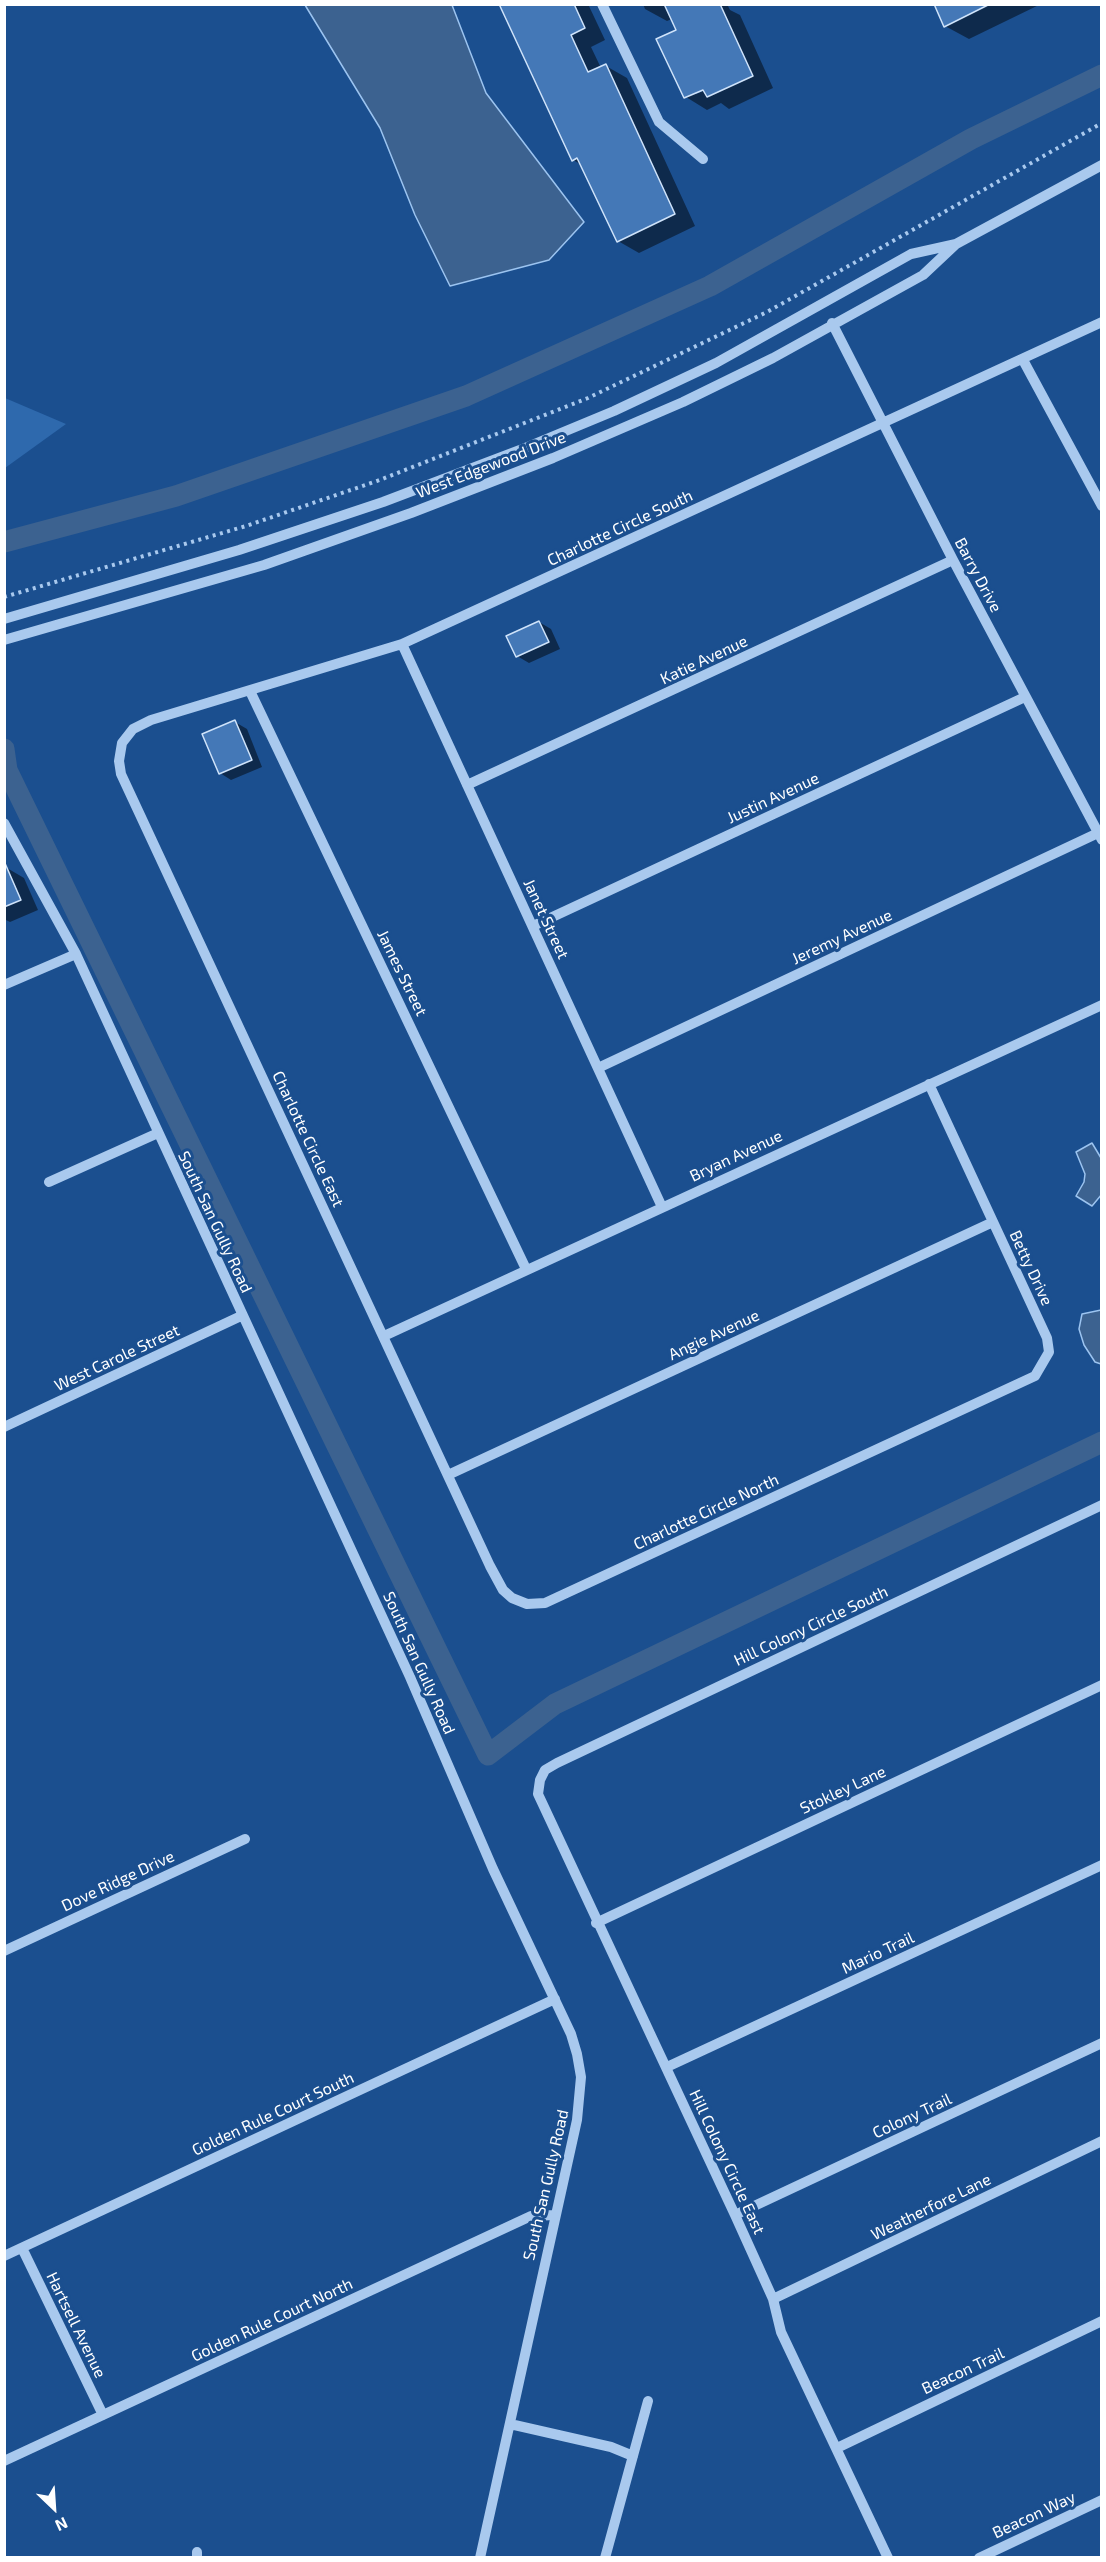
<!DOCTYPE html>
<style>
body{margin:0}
#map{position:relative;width:1106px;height:2562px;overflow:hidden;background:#1b4f8f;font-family:"Exo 2",sans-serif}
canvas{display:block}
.frame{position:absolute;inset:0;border:6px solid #fff;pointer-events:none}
.north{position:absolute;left:24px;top:2478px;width:60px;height:60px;-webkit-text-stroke:4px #1b4f8f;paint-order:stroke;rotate:155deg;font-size:16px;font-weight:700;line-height:24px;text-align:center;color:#fff}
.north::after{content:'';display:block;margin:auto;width:21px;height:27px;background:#fff;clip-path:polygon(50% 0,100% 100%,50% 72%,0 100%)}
</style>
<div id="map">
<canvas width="1106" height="2562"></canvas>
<div class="frame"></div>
<div class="north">N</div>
</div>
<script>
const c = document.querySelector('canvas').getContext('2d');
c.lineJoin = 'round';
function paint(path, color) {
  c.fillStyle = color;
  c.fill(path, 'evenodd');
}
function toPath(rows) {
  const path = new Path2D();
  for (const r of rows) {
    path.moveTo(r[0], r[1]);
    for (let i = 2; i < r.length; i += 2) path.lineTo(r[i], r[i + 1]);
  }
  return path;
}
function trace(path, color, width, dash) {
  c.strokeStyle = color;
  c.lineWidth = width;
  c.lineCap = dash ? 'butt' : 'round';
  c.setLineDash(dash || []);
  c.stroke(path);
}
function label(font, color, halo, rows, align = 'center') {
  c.font = font + ' "Exo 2",sans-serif';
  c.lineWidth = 6;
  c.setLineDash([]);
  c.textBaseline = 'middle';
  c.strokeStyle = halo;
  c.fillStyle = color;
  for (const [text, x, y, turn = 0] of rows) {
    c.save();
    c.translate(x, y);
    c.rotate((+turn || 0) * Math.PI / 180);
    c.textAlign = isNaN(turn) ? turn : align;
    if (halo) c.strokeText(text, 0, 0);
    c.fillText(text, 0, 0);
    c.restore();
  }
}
const green = toPath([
 [5,398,66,424,5,468]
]);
const water = toPath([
 [305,5,452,5,486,93,584,222,549,260,450,286,415,215,380,128,305,5],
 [1092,1143,1101,1158,1102,1194,1092,1206,1076,1196,1084,1182,1085,1174,1076,1152,1092,1143],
 [1101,1310,1102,1310,1101,1364,1095,1362,1084,1345,1079,1329,1082,1314,1101,1310]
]);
const shadow = toPath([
 [500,4,588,4,605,40,591,47,601,68,606,66,627,78,695,226,639,253,618,241,582,165,573,160],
 [643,4,727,4,730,10,740,15,773,88,729,109,721,103,707,110,686,97,678,31,672,19,667,21,645,9],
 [710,88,696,94,696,91],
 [935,4,1041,4,969,39,945,26],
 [539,622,551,629,560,649,529,663,517,656],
 [235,722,247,729,262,767,231,780,220,773],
 [7,868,24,878,38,910,10,922,4,919]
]);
const canal = toPath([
 [4,542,176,496,466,396,710,286,971,139,1102,75],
 [4,749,7,770,488,1755,555,1704,1102,1442]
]);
const building = toPath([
 [499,4,574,4,585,28,571,35,588,72,606,64,675,214,617,242,577,158,572,161,499,4],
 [664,4,720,4,753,76,707,97,703,90,684,98,656,39,676,30,664,4],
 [934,4,990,4,944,27,934,4],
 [539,621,549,642,516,657,506,636,539,621],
 [235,720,252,760,219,774,202,734,235,720],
 [4,861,21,900,4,907,4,861]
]);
const path = toPath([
 [4,597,246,526,377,481,588,398,767,312,1102,123]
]);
const minor = toPath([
 [602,4,659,122,703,159],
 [832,323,953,560,1102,840],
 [1023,360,1102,506],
 [4,619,239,550,383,502,520,450,614,411,716,363,911,254,956,244],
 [4,640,264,565,411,513,553,458,683,402,773,358,923,275,956,244,1102,165],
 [402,644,662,1207],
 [250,691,526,1269],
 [467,785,953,560],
 [4,823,76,954,410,1677,493,1869,571,2034,577,2054,581,2077,577,2120,480,2558],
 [533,926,1025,697],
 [4,985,76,954],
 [598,1068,1098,833],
 [929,1084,1047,1338,1049,1352,1035,1376,545,1603,527,1604,512,1598,503,1590,490,1566,121,774,119,761,122,743,133,729,151,720,402,644,1102,322],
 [49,1182,158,1133],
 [384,1336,1102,1005],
 [4,1427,241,1316],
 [448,1475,993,1222],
 [596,1923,1102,1685],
 [4,1951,245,1839],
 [667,2067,1102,1865],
 [735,2215,1102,2043],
 [22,2248,103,2415],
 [4,2256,555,1999],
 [773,2299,1102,2141],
 [510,2424,611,2447,633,2456],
 [837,2448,1102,2321],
 [4,2461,531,2216,555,2215],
 [197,2558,197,2552],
 [605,2558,648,2401],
 [888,2558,781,2332,773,2299,735,2215,538,1794,540,1780,545,1770,557,1763,1102,1505],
 [979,2558,1102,2500]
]);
const streetNames = [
 ["West Edgewood Drive",491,465,-21],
 ["Charlotte Circle South",620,528,-25],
 ["Barry Drive",978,575,62],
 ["Katie Avenue",704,660,-25],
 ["Justin Avenue",773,798,-25],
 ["Janet Street",546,919,65],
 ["Jeremy Avenue",842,937,-25],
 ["James Street",402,973,64],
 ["Charlotte Circle East",308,1139,65],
 ["Bryan Avenue",736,1156,-25],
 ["South San Gully Road",215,1222,65],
 ["Betty Drive",1031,1268,65],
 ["Angie Avenue",714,1335,-25],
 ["West Carole Street",117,1358,-25],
 ["Charlotte Circle North",706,1512,-25],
 ["Hill Colony Circle South",811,1626,-25],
 ["South San Gully Road",419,1663,66],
 ["Stokley Lane",843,1790,-25],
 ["Dove Ridge Drive",118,1881,-25],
 ["Mario Trail",878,1953,-25],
 ["Golden Rule Court South",273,2114,-25],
 ["Colony Trail",912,2116,-25],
 ["Hill Colony Circle East",727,2162,65],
 ["South San Gully Road",546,2185,-77],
 ["Weatherfore Lane",931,2207,-26],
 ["Golden Rule Court North",272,2320,-25],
 ["Hartsell Avenue",76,2325,64],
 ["Beacon Trail",963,2371,-25],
 ["Beacon Way",1034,2515,-25]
];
paint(green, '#2e69ad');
paint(water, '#3c6290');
trace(water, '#9cc4f0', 1.5);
paint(shadow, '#0007');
trace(canal, '#3c6290', 21);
paint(building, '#4478b7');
trace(building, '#cfe3fa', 1.5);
trace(path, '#a9c9ee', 4, [3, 4.5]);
trace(minor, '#a9c9ee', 10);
label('16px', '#fff', '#1b4f8f', streetNames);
</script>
